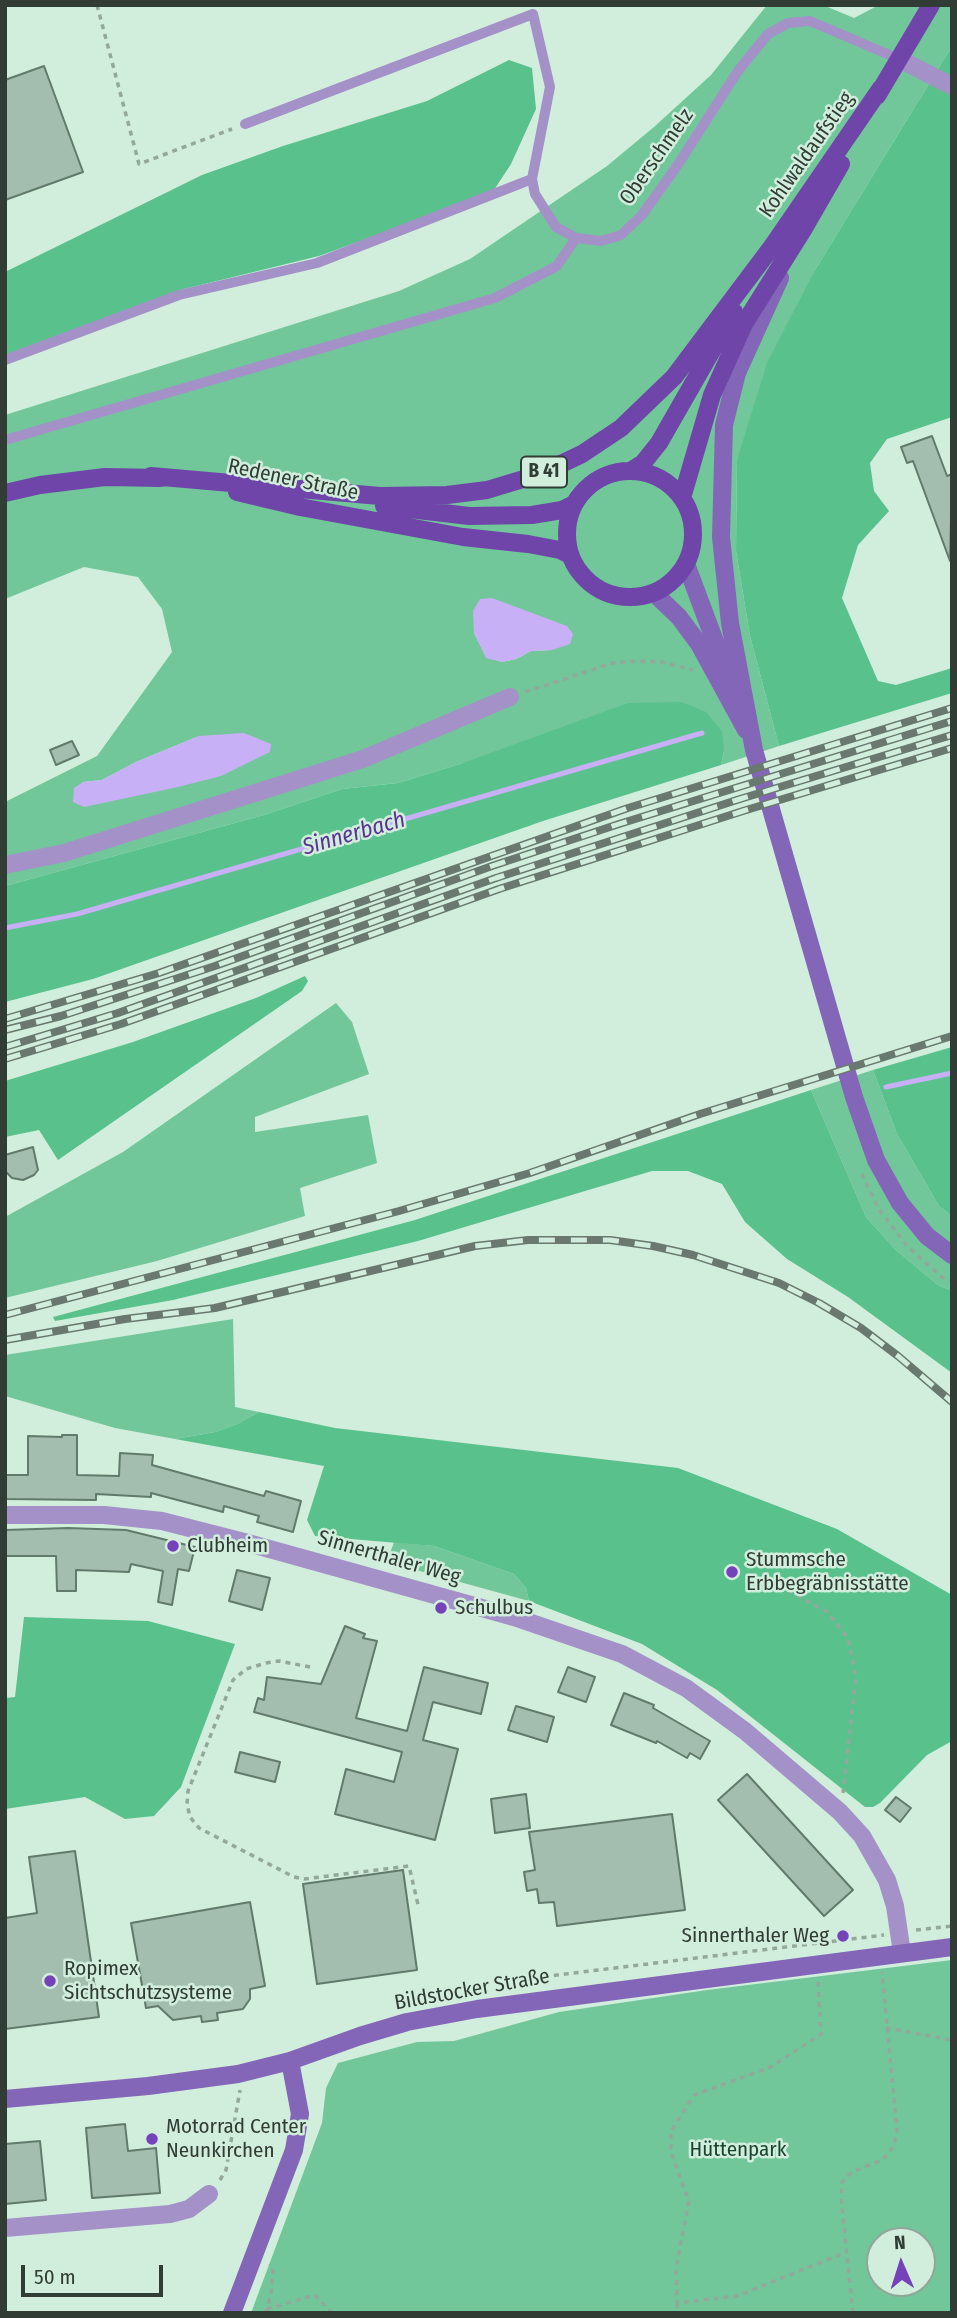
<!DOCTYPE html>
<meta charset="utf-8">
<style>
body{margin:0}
#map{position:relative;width:957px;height:2318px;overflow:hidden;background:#d1eddc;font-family:"Fira Sans Condensed",sans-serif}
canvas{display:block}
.frame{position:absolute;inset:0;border:7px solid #313c35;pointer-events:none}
.north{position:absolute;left:866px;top:2227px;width:70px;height:70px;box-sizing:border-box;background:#d1eddc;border:2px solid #91a699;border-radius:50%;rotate:357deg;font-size:19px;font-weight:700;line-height:28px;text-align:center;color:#313c35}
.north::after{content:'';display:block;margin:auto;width:24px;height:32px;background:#7542b9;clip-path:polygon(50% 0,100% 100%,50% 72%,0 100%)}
.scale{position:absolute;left:21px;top:2265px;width:142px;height:32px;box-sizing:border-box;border:4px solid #313c35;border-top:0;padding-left:9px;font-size:21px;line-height:24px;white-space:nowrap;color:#313c35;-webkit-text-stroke:5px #d1eddc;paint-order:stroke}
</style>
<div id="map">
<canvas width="957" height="2318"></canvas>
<div class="frame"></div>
<div class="north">N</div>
<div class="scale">50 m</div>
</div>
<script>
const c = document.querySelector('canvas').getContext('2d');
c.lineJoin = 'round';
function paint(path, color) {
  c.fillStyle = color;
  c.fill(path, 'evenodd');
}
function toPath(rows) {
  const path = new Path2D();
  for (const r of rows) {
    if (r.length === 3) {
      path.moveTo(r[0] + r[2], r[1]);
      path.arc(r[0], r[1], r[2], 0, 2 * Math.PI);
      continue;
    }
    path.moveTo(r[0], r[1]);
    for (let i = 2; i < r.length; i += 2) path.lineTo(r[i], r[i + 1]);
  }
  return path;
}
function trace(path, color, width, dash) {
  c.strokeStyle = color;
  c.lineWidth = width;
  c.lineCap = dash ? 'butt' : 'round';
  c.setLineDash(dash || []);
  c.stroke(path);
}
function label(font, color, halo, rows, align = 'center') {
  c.font = font + ' "Fira Sans Condensed",sans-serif';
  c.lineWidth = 5;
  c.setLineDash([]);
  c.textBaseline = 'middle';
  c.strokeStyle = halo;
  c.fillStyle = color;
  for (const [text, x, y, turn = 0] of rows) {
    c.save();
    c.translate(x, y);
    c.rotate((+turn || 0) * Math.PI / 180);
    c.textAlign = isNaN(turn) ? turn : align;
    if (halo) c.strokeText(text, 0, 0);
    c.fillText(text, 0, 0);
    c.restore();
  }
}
const green = toPath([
 [767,5,823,5,854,18,879,5,952,5,952,46,815,270,737,460,736,551,750,636,779,746,721,765,724,751,463,763,398,783,342,789,264,815,5,886,5,802,97,756,172,652,162,609,138,577,84,567,5,599,5,415,399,291,470,259,607,166,654,127,711,75],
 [474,633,552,650,531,651,516,659,502,662,486,657],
 [199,736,73,802,83,782,102,780,136,762],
 [336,1003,352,1022,369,1074,255,1117,255,1132,368,1115,377,1163,300,1188,305,1216,157,1261,5,1298,5,1217,123,1152],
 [873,1070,897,1134,939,1206,952,1216,952,1291,938,1285,896,1250,866,1217,811,1090],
 [233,1319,235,1407,259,1412,237,1424,215,1432,175,1439,115,1428,5,1396,5,1355],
 [394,1542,434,1546,514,1574,526,1588,529,1601,387,1562],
 [952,1960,952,2313,251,2313,322,2123,326,2088,338,2063,417,2042,454,2041,559,2012,707,1990],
 [880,2241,922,2241,922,2283,880,2283]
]);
const forest = toPath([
 [952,46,952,417,887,439,870,463,874,491,889,511,858,545,842,598,878,681,896,685,952,668,952,693,779,746,750,636,736,551,737,460,767,363,815,270],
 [509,60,532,68,536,109,511,164,492,193,319,256,180,290,5,355,5,272,202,175,283,146,427,101],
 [682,702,706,712,722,731,724,751,721,765,543,821,93,979,5,1002,5,886,264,815,342,789,398,783,463,763,628,703],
 [305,976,308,981,302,991,58,1160,39,1130,5,1137,5,1081,133,1042,256,998],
 [952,1047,952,1216,939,1206,897,1134,873,1070],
 [811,1090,866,1217,896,1250,938,1285,952,1291,952,1373,848,1297,787,1259,745,1222,722,1184,688,1171,652,1171,418,1241,173,1300,55,1321,53,1317,415,1220],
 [259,1412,335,1428,678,1468,837,1529,952,1595,952,1741,927,1755,880,1803,873,1807,865,1807,717,1690,642,1644,529,1601,526,1588,514,1574,434,1546,315,1536,307,1520,324,1466,175,1439,215,1432,237,1424],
 [24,1617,148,1621,235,1644,181,1787,154,1816,125,1819,85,1797,5,1809,5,1698,15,1697]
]);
const water = toPath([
 [492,598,567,626,573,634,570,644,552,650,531,651,516,659,502,662,486,658,474,633,473,611,480,599],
 [244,733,271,744,270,752,221,776,178,787,84,807,73,802,74,788,83,782,102,780,136,762,199,736]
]);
const stream = toPath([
 [5,928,77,914,702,733],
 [886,1087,952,1073]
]);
const building = toPath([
 [44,66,83,172,5,200,5,80,44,66],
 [932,436,947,476,952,474,950,561,913,461,907,463,901,447,932,436],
 [72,741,79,755,56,765,50,750,72,741],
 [33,1147,38,1170,34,1175,23,1180,12,1178,5,1171,5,1155,33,1147],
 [62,1435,77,1435,77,1475,119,1476,120,1453,153,1455,152,1465,264,1496,266,1491,301,1501,293,1532,257,1522,259,1516,224,1506,223,1512,151,1493,151,1497,96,1494,96,1500,5,1499,5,1475,28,1475,28,1436,62,1437,62,1435],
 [68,1528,126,1530,195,1547,189,1571,178,1569,172,1605,158,1602,163,1571,131,1564,129,1572,76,1570,76,1591,57,1591,56,1556,5,1556,5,1530,68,1528],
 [237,1570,270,1578,262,1610,229,1601,237,1570],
 [345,1626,365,1634,363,1638,377,1641,356,1718,407,1731,424,1667,488,1683,481,1714,433,1702,423,1740,458,1749,435,1840,335,1814,346,1769,394,1782,402,1752,254,1712,258,1698,264,1700,267,1677,321,1684,345,1626],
 [568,1667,595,1677,586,1702,558,1692,568,1667],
 [624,1693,654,1705,653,1708,710,1741,700,1759,690,1753,687,1758,657,1741,656,1743,611,1725,624,1693],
 [516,1706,554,1717,547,1742,508,1730,516,1706],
 [240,1752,280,1762,275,1782,235,1772,240,1752],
 [747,1774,853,1890,824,1916,718,1800,747,1774],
 [526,1794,530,1828,495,1833,491,1799,526,1794],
 [896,1797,911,1808,900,1822,885,1810,896,1797],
 [672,1814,685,1910,557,1926,554,1902,539,1903,537,1889,527,1891,524,1872,535,1870,529,1832,672,1814],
 [75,1851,99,2017,5,2029,5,1918,37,1913,29,1857,75,1851],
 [403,1870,417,1970,317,1984,303,1884,403,1870],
 [250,1902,265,1986,250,1989,250,1999,243,2009,217,2013,218,2020,202,2022,201,2016,173,2020,158,2006,146,2008,131,1923,250,1902],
 [125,2124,128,2151,156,2148,160,2193,92,2198,86,2128,125,2124],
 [40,2141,46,2200,5,2204,5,2144,40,2141]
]);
const path = toPath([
 [97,5,139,164,232,129],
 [525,692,613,663,638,661,661,662,693,670],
 [862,1174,878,1208,907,1246,942,1277,952,1281],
 [762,1576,827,1612,848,1638,856,1677,843,1793],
 [310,1667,279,1661,266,1663,246,1669,233,1680,188,1791,187,1804,190,1817,199,1828,294,1877,304,1879,409,1866,419,1909],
 [916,1930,952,1926],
 [818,1982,821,2034,771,2067,694,2095,671,2131,671,2152,689,2201,676,2268,677,2303,737,2296,847,2252],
 [397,2004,440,1990,476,1985,884,1935],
 [886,2028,952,2040],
 [220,2180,226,2170,240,2090],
 [677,2303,677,2313],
 [267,2309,315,2295,332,2313],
 [266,2313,271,2294,273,2271,270,2264],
 [853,2313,841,2198,842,2182,852,2172,882,2160,894,2146,897,2130,882,1972]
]);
const lane = toPath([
 [245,124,533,14,550,87,532,179,535,194,556,227,576,238,601,241,621,235,642,215,677,166,738,71,768,34,788,23,810,21,899,59],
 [5,360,179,295,317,263,532,179],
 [5,440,495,298,557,266,576,238]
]);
const street = toPath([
 [899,59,952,86],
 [5,865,64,853,363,759,510,697],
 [5,1515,104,1515,162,1521,248,1543,514,1617,622,1654,686,1688,745,1731,840,1812,862,1836,887,1880,895,1906,902,1953],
 [5,2228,170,2214,189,2209,209,2194]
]);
const secondary = toPath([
 [780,278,737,373,724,425,721,537,730,623,754,750,854,1097,876,1160,900,1203,927,1236,952,1255],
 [686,564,732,687],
 [654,593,679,617,699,644,746,730],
 [5,2099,148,2086,238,2074,290,2061,360,2036,407,2022,477,2009,952,1947],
 [232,2313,294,2150,300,2114,290,2061]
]);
const primary = toPath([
 [877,96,931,5],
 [632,470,643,463,659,443,734,312],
 [630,534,63],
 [151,476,380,496,447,495,487,490,540,474,582,454,621,428,674,377,771,248,881,88],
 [237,492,300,507,463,537,528,544,560,550,570,555],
 [5,493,40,485,105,477,161,478],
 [682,498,712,395,744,324,803,230,841,164],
 [384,506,469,516,532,515,562,510,572,505]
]);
const rail = toPath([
 [5,1019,159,973,628,808,952,708],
 [5,1030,61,1016,215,966,492,866,619,824,952,721],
 [5,1047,118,1013,496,878,740,799,952,735],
 [5,1059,121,1024,499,889,743,811,952,748],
 [5,1315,399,1211,530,1173,700,1114,952,1036],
 [5,1340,125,1319,215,1308,475,1246,528,1240,610,1240,653,1246,693,1255,779,1283,819,1303,861,1328,898,1356,952,1402]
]);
const markers = [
 [173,1546,7,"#7542b9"],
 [732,1572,7,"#7542b9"],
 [441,1608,7,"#7542b9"],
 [843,1936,7,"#7542b9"],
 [50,1981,7,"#7542b9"],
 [152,2139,7,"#7542b9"]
];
const shields = [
 [544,472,46]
];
const shieldNames = [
 ["B 41",544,472]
];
const streetNames = [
 ["Kohlwaldaufstieg",807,155,-55],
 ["Oberschmelz",657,157,-55],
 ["Redener Straße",293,480,12],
 ["Sinnerthaler Weg",389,1558,16],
 ["Bildstocker Straße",472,1990,-10]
];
const poiNames = [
 ["Clubheim",187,1546],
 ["Stummsche",746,1560],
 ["Erbbegräbnisstätte",746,1584],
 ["Schulbus",455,1608],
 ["Sinnerthaler Weg",829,1936,"right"],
 ["Ropimex",64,1969],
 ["Sichtschutzsysteme",64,1993],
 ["Motorrad Center",166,2127],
 ["Neunkirchen",166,2151]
];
const parkNames = [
 ["Hüttenpark",738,2150]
];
const waterNames = [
 ["Sinnerbach",354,834,-16]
];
paint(green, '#72c79a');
paint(forest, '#59c18c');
paint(water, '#c7b0f5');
trace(stream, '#c7b0f5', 5);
paint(building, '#a3beae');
trace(building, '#617a6b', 2);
trace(path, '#93a89b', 3.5, [5, 5]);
trace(lane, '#a391c8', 10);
trace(street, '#a391c8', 18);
trace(secondary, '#8466b8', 18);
trace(primary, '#6f45aa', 18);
trace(rail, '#69796f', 8);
trace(rail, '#d1eddc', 5, [16]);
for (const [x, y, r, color] of markers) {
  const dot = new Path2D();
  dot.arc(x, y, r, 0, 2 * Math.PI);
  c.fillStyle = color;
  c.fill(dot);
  trace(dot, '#d1eddc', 2.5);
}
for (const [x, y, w] of shields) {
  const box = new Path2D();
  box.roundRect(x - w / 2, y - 15.5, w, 31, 5);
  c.fillStyle = '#d1eddc';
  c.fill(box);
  trace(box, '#313c35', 2);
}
label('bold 19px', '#313c35', null, shieldNames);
label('21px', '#313c35', '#d1eddc', streetNames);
label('21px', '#313c35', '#d1eddc', poiNames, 'left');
label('21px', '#1a4630', '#d1eddc', parkNames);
label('italic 23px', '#5c3294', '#d1eddc', waterNames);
</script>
